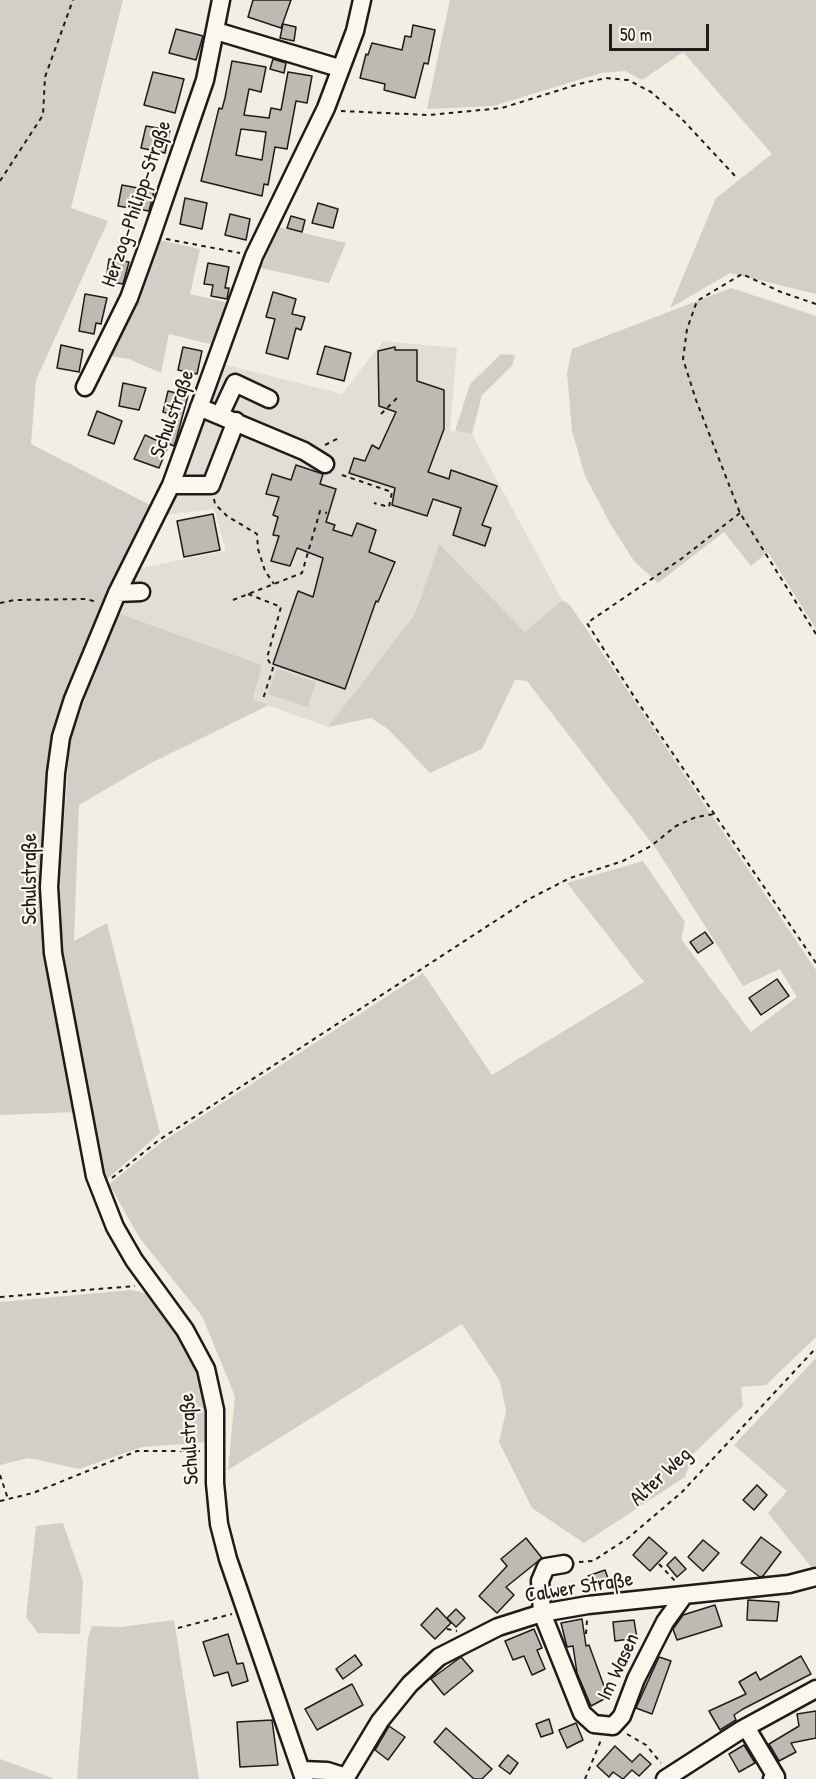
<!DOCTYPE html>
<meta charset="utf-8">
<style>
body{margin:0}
#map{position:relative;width:816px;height:1779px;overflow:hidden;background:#f2eee4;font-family:"Patrick Hand",sans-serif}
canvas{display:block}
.scale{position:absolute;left:609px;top:24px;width:100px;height:27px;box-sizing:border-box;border:3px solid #1c1c1c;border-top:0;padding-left:8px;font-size:18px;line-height:21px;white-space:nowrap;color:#1c1c1c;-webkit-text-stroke:4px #fbf7ec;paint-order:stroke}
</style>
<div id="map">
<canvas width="816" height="1779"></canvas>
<div class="scale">50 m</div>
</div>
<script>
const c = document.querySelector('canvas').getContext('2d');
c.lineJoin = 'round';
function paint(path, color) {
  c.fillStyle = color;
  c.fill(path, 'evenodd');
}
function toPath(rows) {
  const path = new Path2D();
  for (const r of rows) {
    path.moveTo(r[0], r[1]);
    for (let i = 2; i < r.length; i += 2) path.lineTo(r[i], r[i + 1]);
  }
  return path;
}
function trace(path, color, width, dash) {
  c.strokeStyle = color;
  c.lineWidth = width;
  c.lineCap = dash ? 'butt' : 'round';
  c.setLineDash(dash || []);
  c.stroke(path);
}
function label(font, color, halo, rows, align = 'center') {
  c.font = font + ' "Patrick Hand",sans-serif';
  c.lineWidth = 4.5;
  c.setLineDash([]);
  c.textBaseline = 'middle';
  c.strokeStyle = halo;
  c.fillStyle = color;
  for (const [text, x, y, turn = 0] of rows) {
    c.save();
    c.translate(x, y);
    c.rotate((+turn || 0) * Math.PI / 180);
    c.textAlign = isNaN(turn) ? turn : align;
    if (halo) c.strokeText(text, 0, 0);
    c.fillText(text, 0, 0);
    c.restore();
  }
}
const built = toPath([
 [383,341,457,348,450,431,472,434,562,600,525,632,439,545,415,614,328,727,253,700,262,665,115,612,136,569,226,551,214,509,164,515,185,473,226,365,342,394]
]);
const green = toPath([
 [0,0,123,0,71,208,108,221,36,380,31,444,156,508,74,682,46,890,76,1112,0,1115],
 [450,0,816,0,816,294,730,273,670,308,716,198,772,154,683,52,642,80,625,71,601,73,493,106,427,109],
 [278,227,346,243,329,283,261,268],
 [159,240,200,249,190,294,229,303,214,345,169,334,161,373,129,359,109,356,144,285],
 [731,288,816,316,816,629,768,552,751,566,724,532,658,583,634,561,611,525,585,476,572,431,567,373,572,349],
 [501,354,515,355,512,366,482,395,472,434,455,431,470,384],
 [439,544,525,632,562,600,570,605,816,970,816,1337,766,1385,741,1387,743,1406,693,1454,685,1477,584,1543,532,1508,499,1442,506,1411,500,1381,462,1324,228,1470,235,1396,202,1316,139,1237,109,1184,162,1142,423,973,492,1075,644,982,567,883,643,861,685,922,681,939,751,1032,797,997,780,969,743,986,657,850,527,681,515,680,482,749,430,773,388,729,371,718,328,727,415,614],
 [115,612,262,665,253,700,269,705,149,764,79,805,74,941,107,923,160,1133,106,1180,60,949,58,902,70,741],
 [277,669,316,682,308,707,268,694],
 [131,1290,150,1294,180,1333,198,1367,208,1408,209,1442,142,1447,79,1469,29,1458,0,1465,0,1302],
 [816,1358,816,1566,812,1568,768,1513,787,1491,734,1445],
 [63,1523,83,1581,80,1634,38,1633,26,1617,36,1526],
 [174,1620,199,1779,77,1779,88,1638,92,1626,121,1627],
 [0,1759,55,1779,0,1779]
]);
const building = toPath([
 [253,0,291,0,281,28,248,17,253,0],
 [283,24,296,27,294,41,280,38,283,24],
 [413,25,435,30,428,64,424,63,415,98,384,90,385,84,360,78,366,54,368,55,372,43,402,50,405,36,411,37,413,25],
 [176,29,203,36,196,60,169,53,176,29],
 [273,59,286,63,284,73,270,69,273,59],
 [232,61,266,67,261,92,249,89,244,115,269,118,271,108,281,110,288,72,312,76,307,103,296,101,287,149,275,147,268,185,264,184,262,196,201,181,219,108,222,109,225,98,232,61],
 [241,129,266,132,262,160,236,155,241,129],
 [153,72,184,79,175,113,144,105,153,72],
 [146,126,170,130,165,153,141,148,146,126],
 [122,185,154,191,149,211,118,206,122,185],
 [185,198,207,203,202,229,180,224,185,198],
 [318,203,338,209,333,228,312,223,318,203],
 [230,214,250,219,246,240,225,235,230,214],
 [291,216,305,220,302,232,287,228,291,216],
 [109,259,129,262,123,284,106,281,109,259],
 [208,263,229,267,225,288,229,288,227,299,211,296,213,285,204,284,208,263],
 [273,292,296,299,292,314,305,317,301,330,296,328,288,359,266,353,275,319,266,317,273,292],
 [85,294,107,298,101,324,96,323,94,334,79,331,85,294],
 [61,345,83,350,79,372,57,368,61,345],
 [325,346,351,353,344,381,317,374,325,346],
 [183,347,202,351,197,374,178,370,183,347],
 [395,347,395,350,417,350,417,381,444,390,444,429,428,472,449,479,451,470,497,486,482,525,491,528,485,546,453,535,461,508,433,499,427,516,392,505,395,488,349,473,354,458,365,461,372,445,379,449,396,412,379,406,378,351,395,347],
 [123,383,146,388,139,410,119,406,123,383],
 [168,391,188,396,176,440,174,446,169,444,159,468,134,459,145,435,158,441,170,414,163,412,168,391],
 [97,411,122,421,114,444,88,435,97,411],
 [296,465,323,474,320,484,336,489,326,522,335,525,333,530,352,536,357,523,376,530,369,552,395,562,378,602,376,601,345,689,273,664,298,591,313,597,323,558,297,548,290,566,271,561,279,536,273,535,278,517,273,515,279,497,266,494,272,474,291,480,296,465],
 [213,514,220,550,184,557,177,521,213,514],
 [705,932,713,943,698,953,690,942,705,932],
 [777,979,789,996,761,1015,749,998,777,979],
 [757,1485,767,1495,754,1510,743,1500,757,1485],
 [649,1537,667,1553,650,1571,633,1555,649,1537],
 [761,1537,781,1552,763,1576,760,1577,741,1563,761,1537],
 [526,1538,542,1558,506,1587,514,1595,497,1613,479,1596,507,1566,501,1559,526,1538],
 [703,1540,719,1553,703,1571,688,1557,703,1540],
 [675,1557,686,1569,677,1577,667,1565,675,1557],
 [605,1570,609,1581,592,1586,588,1576,605,1570],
 [748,1600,779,1602,777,1621,747,1620,748,1600],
 [715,1605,722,1626,677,1640,673,1629,683,1615,715,1605],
 [437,1608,451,1623,435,1639,421,1625,437,1608],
 [456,1609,465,1618,456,1627,447,1618,456,1609],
 [582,1619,586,1646,589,1645,608,1697,591,1706,577,1673,573,1646,567,1647,561,1623,582,1619],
 [634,1620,637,1638,615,1641,613,1622,634,1620],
 [534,1629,542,1648,537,1650,545,1669,532,1675,524,1656,513,1660,505,1641,534,1629],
 [228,1634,237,1664,243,1663,248,1681,232,1686,228,1672,214,1676,203,1642,228,1634],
 [355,1655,362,1665,343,1679,336,1669,355,1655],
 [801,1656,811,1674,743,1709,734,1715,736,1720,720,1730,709,1711,746,1694,739,1682,756,1672,760,1680,801,1656],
 [461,1657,473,1671,444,1695,431,1679,461,1657],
 [659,1657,671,1661,652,1714,636,1708,659,1657],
 [352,1684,363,1705,317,1730,305,1709,352,1684],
 [816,1711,816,1738,791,1743,796,1752,779,1761,769,1744,799,1726,797,1714,816,1711],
 [549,1719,553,1733,541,1737,536,1724,549,1719],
 [272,1720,278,1765,240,1767,237,1722,272,1720],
 [576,1723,583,1740,567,1748,559,1730,576,1723],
 [389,1726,405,1737,388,1760,375,1750,389,1726],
 [446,1728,492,1769,482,1779,474,1779,434,1742,446,1728],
 [744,1745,755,1763,739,1772,729,1754,744,1745],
 [615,1746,632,1762,640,1754,651,1764,639,1776,632,1770,623,1779,613,1772,609,1777,597,1766,615,1746],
 [508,1755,518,1763,510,1774,499,1766,508,1755]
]);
const path = toPath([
 [341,111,429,115,502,108,579,84,606,78,628,80,651,92,680,117,736,177],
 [0,181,43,115,45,77,73,0],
 [166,239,240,253],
 [816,304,781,292,742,274,697,301,687,329,683,359,696,400,740,513,816,634],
 [381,414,399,396],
 [325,445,339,438],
 [342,475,392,492,389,507,374,503],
 [214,499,215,504,227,516,257,534,258,549,265,571,274,584],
 [740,513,681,559,587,623,635,698,816,963],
 [248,594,281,607,267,658,273,668,263,699],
 [233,600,302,573,320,511,327,513],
 [0,603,15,600,86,599,97,602],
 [112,1178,159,1140,529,899,570,878,623,861,651,846,676,826,696,817,714,814],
 [0,1297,135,1286],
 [0,1475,8,1499],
 [0,1501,33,1493,137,1451,200,1451],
 [579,1562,593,1561,628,1538,682,1492,816,1348],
 [659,1564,676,1582],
 [178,1628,232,1614],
 [447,1629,457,1631],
 [586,1634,587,1620],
 [627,1734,646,1745,661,1763],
 [585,1779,601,1740]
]);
const minor = toPath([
 [216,31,339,68],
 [85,387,129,298,151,237,205,80,221,0],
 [199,407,304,451,325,464],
 [220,415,235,383,269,399],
 [171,485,211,485,236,421],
 [117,593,141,592],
 [564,1564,546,1567,540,1581,542,1613,582,1713,594,1724,613,1726,622,1716,636,1679,665,1622,683,1597],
 [746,1727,776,1777,772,1779],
 [302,1770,327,1771,346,1777],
 [304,1779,228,1559,219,1524,215,1483,215,1410,206,1369,185,1330,134,1260,115,1227,95,1176,53,953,49,887,56,773,61,737,73,699,117,593,171,485,254,256,326,108,355,31,362,0],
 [345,1779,380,1721,410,1684,439,1657,498,1627,542,1613,588,1605,789,1584,816,1577],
 [665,1779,741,1730,816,1689]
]);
const streetNames = [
 ["Herzog-Philipp-Straße",137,204,-71],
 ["Schulstraße",173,414,-70],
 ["Schulstraße",30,879,-90],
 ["Schulstraße",190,1439,-93],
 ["Alter Weg",661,1477,-43],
 ["Calwer Straße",579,1588,-9],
 ["Im Wasen",619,1667,-65]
];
paint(built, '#e2ded5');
paint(green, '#d2cfc6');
paint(building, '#bdbab1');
trace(building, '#1c1c1c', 1.5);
trace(minor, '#1c1c1c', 21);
trace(path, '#1c1c1c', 2, [4.5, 4.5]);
trace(minor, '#fbf7ec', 16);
label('21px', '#1c1c1c', '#fbf7ec', streetNames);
</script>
